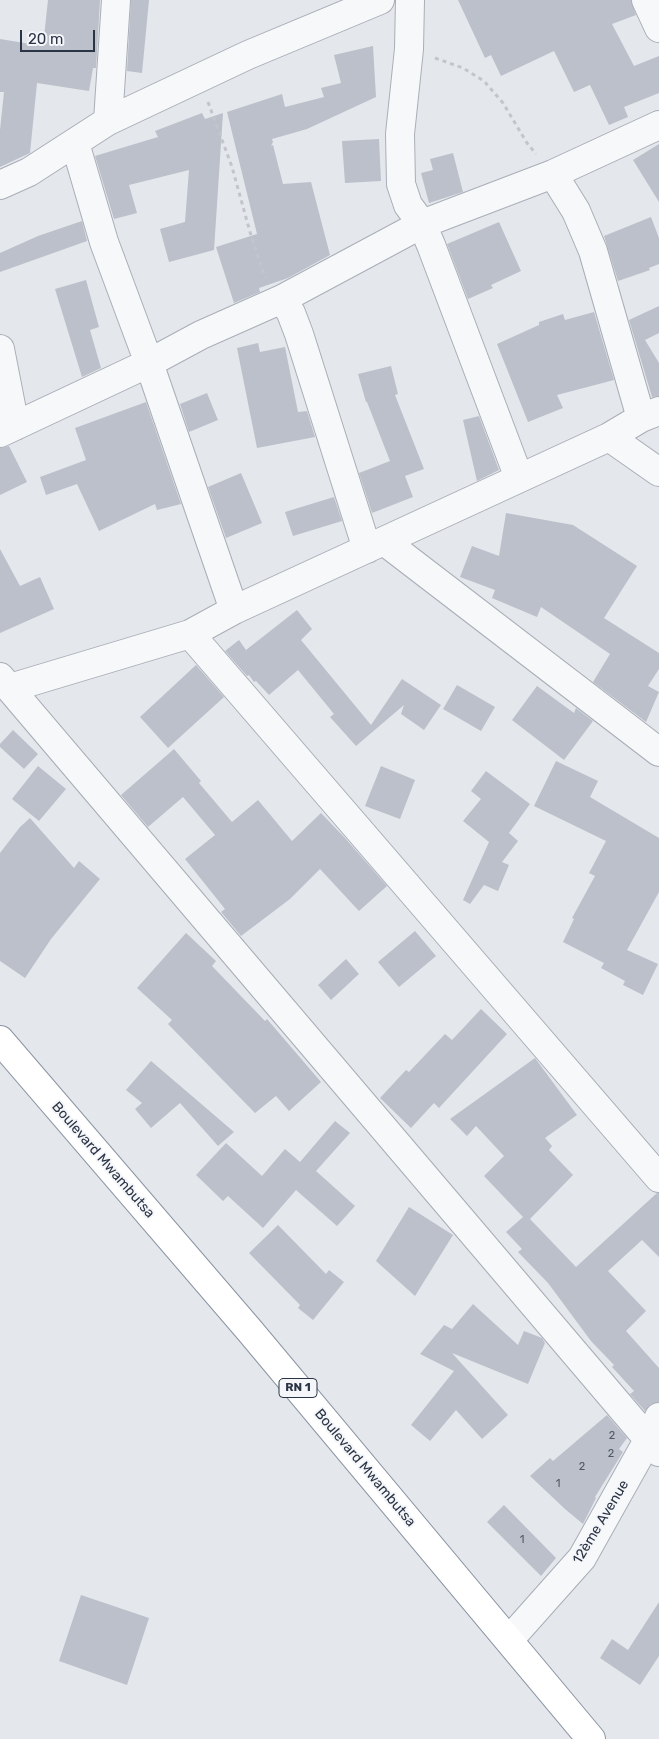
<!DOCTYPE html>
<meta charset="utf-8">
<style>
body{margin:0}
#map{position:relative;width:659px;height:1739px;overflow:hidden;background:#e4e7ec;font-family:Rubik,sans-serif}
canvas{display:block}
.scale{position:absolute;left:20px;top:30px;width:75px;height:22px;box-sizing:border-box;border:2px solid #2b3445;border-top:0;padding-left:6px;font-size:15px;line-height:18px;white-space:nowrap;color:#2b3445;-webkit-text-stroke:4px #f4f6f9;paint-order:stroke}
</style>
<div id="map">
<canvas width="659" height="1739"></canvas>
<div class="scale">20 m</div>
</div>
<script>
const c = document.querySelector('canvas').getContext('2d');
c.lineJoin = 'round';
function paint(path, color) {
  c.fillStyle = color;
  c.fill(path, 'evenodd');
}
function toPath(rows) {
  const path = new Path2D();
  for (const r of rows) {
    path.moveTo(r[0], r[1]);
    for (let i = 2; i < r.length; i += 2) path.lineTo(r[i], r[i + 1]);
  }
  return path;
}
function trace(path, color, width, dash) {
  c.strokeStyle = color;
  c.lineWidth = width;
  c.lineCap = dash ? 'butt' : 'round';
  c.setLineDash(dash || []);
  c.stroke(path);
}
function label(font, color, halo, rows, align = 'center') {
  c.font = font + ' Rubik,sans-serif';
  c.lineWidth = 4;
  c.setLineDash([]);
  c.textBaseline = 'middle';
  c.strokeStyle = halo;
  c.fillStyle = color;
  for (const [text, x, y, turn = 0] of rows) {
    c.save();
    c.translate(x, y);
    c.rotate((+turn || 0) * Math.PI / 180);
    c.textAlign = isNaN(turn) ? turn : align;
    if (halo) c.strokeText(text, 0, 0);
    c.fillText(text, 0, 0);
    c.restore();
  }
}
const building = toPath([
 [48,0,100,0,96,68,93,68,89,91,37,83,30,153,0,167,0,130,4,92,0,92,0,39,43,46],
 [131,0,149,0,142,73,127,71],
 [458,0,631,0,636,15,612,24,634,66,659,56,659,93,624,107,628,117,609,125,590,85,574,92,554,51,501,76,491,55,485,58],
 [373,46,376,97,307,129,272,139,273,142,271,146,273,145,283,184,311,182,330,255,288,278,259,288,260,292,234,303,216,247,257,234,227,112,282,94,285,107,324,97,321,88,341,83,334,55],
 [202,113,205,119,223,113,214,250,169,262,160,229,185,222,189,170,129,185,137,213,114,219,95,156,158,137,155,131],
 [379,139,381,181,345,183,342,141],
 [659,144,659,202,633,160],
 [453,153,463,192,429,203,421,173,433,170,430,159],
 [651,217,659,238,659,264,649,268,650,270,618,281,604,236],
 [82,221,87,241,0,272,0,253,38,236],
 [499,222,521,271,491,285,493,288,468,299,447,244],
 [86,280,99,327,90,330,101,368,82,377,55,289],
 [659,306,659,333,645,340,659,363,659,396,652,397,629,320],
 [594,312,614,380,557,395,563,408,528,422,497,344,539,325,539,322,563,314,565,320],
 [258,343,260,352,285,347,298,412,307,411,315,437,257,448,237,348],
 [391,366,398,394,395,395,424,469,405,476,413,497,372,513,359,473,390,461,367,402,366,402,358,374],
 [207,393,218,420,189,432,180,404],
 [146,402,181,504,157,510,155,504,99,531,77,484,46,495,40,477,86,460,75,428],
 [479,416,499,470,477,481,463,420],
 [9,446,27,482,0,495,0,448],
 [241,473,262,523,226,538,208,487],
 [334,497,342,521,293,536,285,512],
 [506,513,573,525,637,566,604,618,659,653,659,669,648,686,659,692,646,722,593,682,610,654,541,607,537,617,492,598,495,590,460,577,472,546,499,556],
 [0,549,20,586,40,577,54,609,0,633],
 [297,610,312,629,301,640,371,725,402,679,441,705,424,730,401,714,404,705,356,746,330,717,334,714,298,670,269,695,256,681,254,682,249,675,247,676,225,651,239,640,246,650],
 [196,665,224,697,168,748,140,717],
 [457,685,495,707,481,731,443,709],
 [537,686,574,713,576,708,593,721,564,760,512,720],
 [13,730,38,754,24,769,0,747,0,744],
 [174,749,201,781,199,783,232,822,258,800,292,841,321,813,345,838,387,886,359,911,320,869,290,899,241,936,221,912,225,909,185,859,215,835,183,797,148,827,121,795],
 [556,761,598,781,590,797,659,838,659,892,627,950,658,964,643,995,623,985,625,981,601,968,604,963,563,942,574,919,572,918,595,876,589,873,606,841,534,806],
 [38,766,66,789,39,821,12,799],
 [381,766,415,780,400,819,365,806],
 [486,771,530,804,509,833,518,841,502,862,509,865,498,891,484,885,470,904,463,900,489,842,463,821,481,799,471,791],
 [30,818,74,868,79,861,100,879,51,939,25,978,0,961,0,853,20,827],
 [415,931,436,956,399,987,378,962],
 [186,933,216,961,212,966,265,1021,267,1019,321,1082,289,1111,276,1096,255,1113,168,1024,172,1020,137,988],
 [346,959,359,974,331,1000,318,985],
 [481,1009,507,1034,439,1108,434,1103,411,1128,380,1098,406,1070,409,1072,445,1034,452,1040],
 [535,1058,577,1115,545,1138,552,1146,549,1150,573,1175,530,1219,576,1267,657,1193,659,1193,659,1257,642,1240,608,1271,646,1311,626,1331,659,1368,659,1402,651,1404,645,1411,630,1394,634,1391,612,1367,614,1365,591,1341,548,1283,518,1252,522,1249,506,1232,523,1217,484,1176,504,1156,476,1126,467,1136,450,1119],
 [151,1061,185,1090,234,1132,218,1146,180,1103,151,1128,135,1109,142,1103,126,1090],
 [335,1121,350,1133,316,1171,355,1206,337,1226,296,1190,263,1228,228,1196,223,1201,196,1175,226,1143,262,1176,285,1149,300,1162],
 [409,1207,453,1235,415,1296,376,1261],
 [278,1225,326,1274,329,1270,344,1282,313,1320,298,1308,300,1305,249,1253],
 [473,1304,518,1345,524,1331,542,1338,545,1343,528,1384,452,1353,508,1415,482,1439,456,1410,430,1441,411,1425,454,1371,420,1354,444,1325,452,1329],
 [607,1415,627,1438,619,1449,623,1452,595,1497,596,1498,583,1524,565,1509,530,1476,550,1458,553,1461],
 [504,1505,556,1558,541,1576,487,1522],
 [81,1595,149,1618,127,1685,59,1661],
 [659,1602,659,1656,640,1685,600,1658,612,1639,628,1650]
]);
const path = toPath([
 [435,58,463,68,484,81,503,103,527,143,536,154],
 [208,102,232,167,250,232,263,272,266,278]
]);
const street = toPath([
 [410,0,409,49,400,134,401,184,408,205,422,224,431,245,519,478],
 [646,0,659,28],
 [108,121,116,0],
 [75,143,104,242,149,363,234,610],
 [553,174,576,211,593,251,641,418],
 [0,185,29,172,108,121,248,55,380,0],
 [282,299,291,313,299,334,367,549],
 [0,349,15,426],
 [0,433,149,363,201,335,282,299,422,224,553,174,659,125],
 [609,437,659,472],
 [384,541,659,752],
 [190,634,659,1178],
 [0,677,659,1452],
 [10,688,190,634,234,610,609,437,641,418,659,411],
 [509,1640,582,1558,648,1440,659,1417]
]);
const highway = toPath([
 [0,1040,250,1331,591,1739]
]);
const numberNames = [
 ["2",612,1436],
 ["2",611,1454],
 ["2",582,1467],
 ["1",558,1484],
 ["1",522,1540]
];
const shields = [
 [298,1388,38]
];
const shieldNames = [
 ["RN 1",298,1388]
];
const streetNames = [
 ["Boulevard Mwambutsa",103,1160,49],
 ["Boulevard Mwambutsa",365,1468,50],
 ["12ème Avenue",601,1522,-59]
];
paint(building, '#bbc0ca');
trace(street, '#a9aeb7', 30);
trace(highway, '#8b94a3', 30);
trace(path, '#c2c5cb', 3, [4, 4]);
trace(street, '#f7f8fa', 28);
trace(highway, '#fff', 28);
label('11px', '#4f5766', null, numberNames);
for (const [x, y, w] of shields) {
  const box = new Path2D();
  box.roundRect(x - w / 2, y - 9.5, w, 19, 4);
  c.fillStyle = '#f4f6f9';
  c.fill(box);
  trace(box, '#2b3445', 1);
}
label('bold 12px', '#2b3445', null, shieldNames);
label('14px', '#2b3445', '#f4f6f9', streetNames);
</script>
